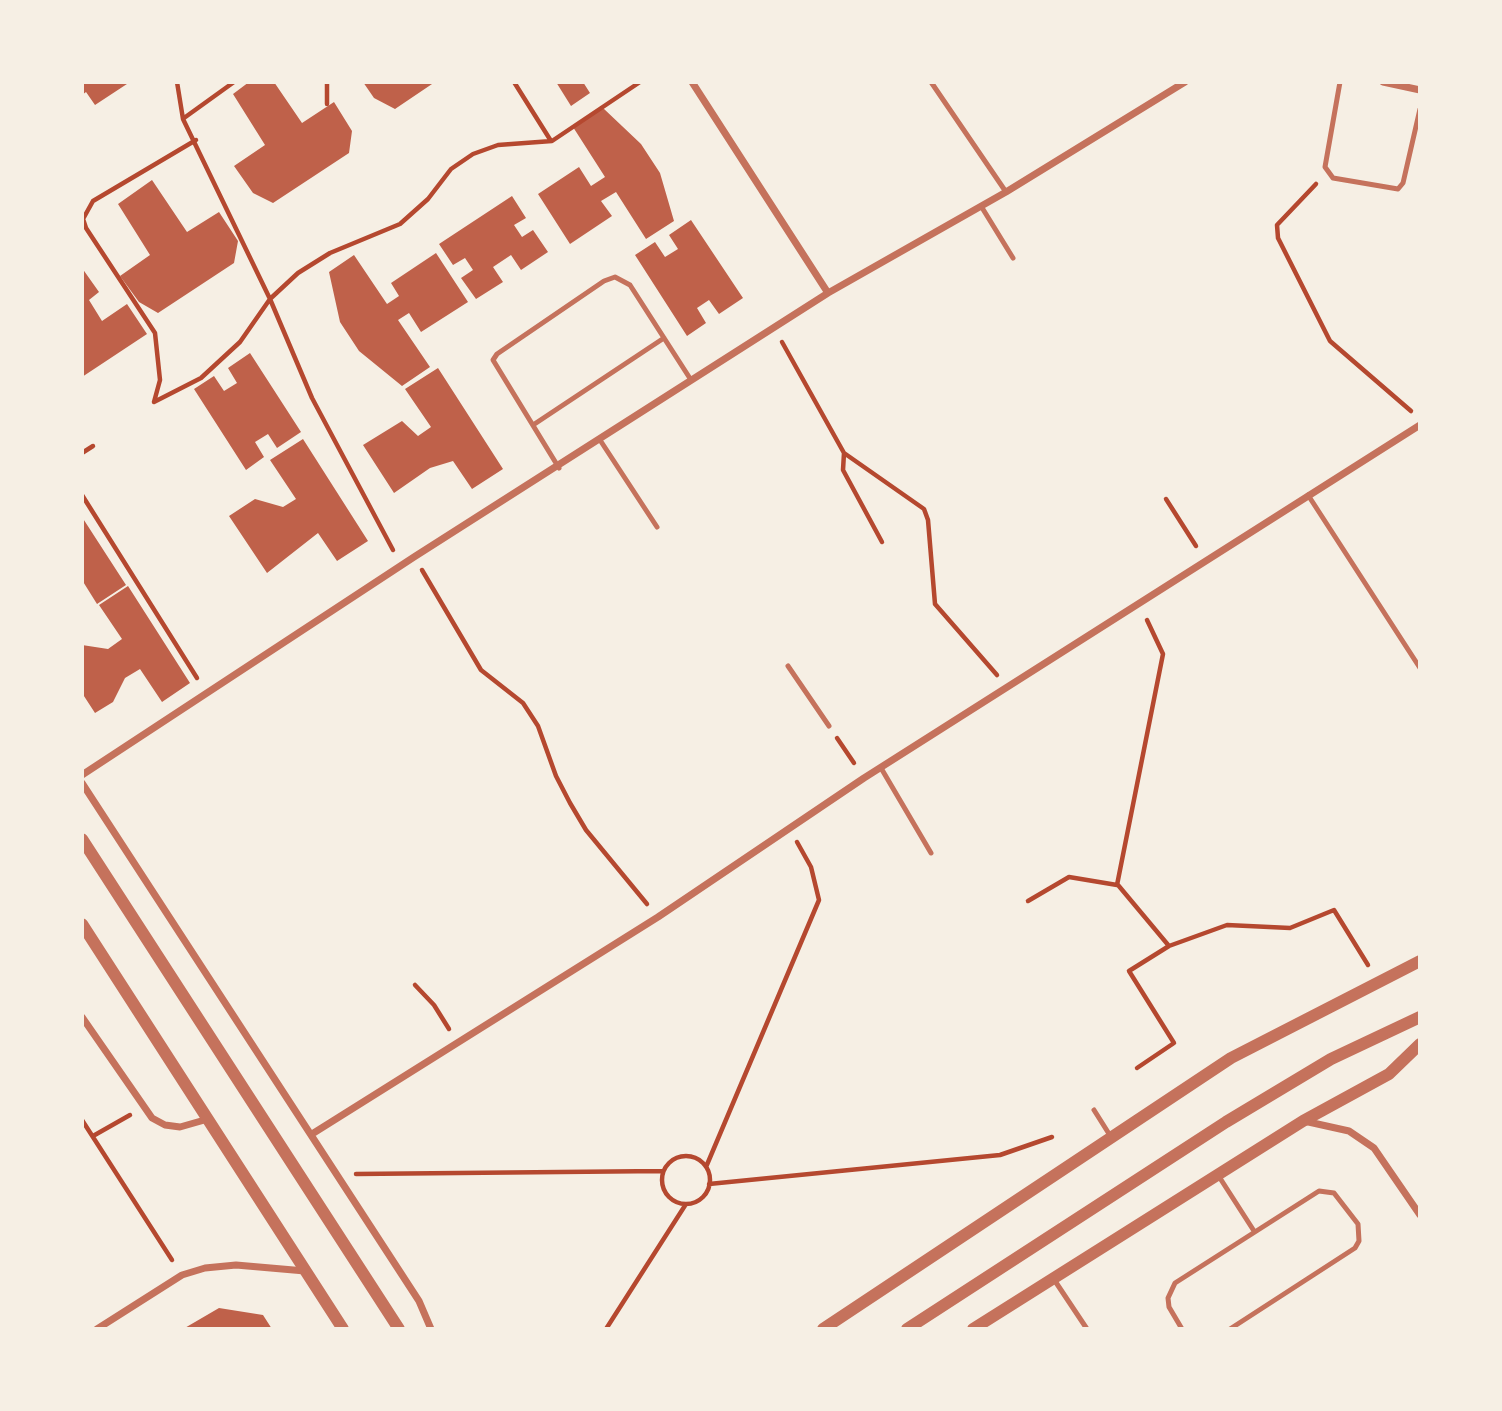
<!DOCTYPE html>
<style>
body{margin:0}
#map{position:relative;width:1502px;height:1411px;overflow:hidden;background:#f6efe4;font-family:Helvetica,sans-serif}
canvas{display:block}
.frame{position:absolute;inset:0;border:84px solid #f6efe4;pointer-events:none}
</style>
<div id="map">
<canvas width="1502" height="1411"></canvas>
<div class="frame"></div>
</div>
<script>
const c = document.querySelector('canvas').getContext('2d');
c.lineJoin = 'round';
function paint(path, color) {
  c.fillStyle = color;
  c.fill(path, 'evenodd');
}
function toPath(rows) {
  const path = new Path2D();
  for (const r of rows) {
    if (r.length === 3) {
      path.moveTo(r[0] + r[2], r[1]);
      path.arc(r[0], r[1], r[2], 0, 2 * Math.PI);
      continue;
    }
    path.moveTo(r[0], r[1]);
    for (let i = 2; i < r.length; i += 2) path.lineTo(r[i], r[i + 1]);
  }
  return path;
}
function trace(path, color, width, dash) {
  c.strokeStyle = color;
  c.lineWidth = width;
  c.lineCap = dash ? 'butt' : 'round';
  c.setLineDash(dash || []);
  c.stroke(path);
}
const building = toPath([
 [82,82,130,82,95,105,86,92,82,95],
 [249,82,274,82,302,123,334,102,352,131,349,153,273,203,253,193,234,166,265,145,233,94],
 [363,82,435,82,395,109,374,98],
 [556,82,583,82,590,93,571,106],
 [603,108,641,144,660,173,674,221,646,239,616,192,601,201,612,216,570,244,538,194,579,167,591,186,605,177,573,127],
 [152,180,187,232,219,212,238,241,234,263,158,313,139,302,120,276,150,255,118,204],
 [512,196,526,218,514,225,522,237,533,230,548,252,521,270,511,255,493,267,503,282,476,299,461,278,473,270,465,258,453,265,439,244],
 [691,220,743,298,719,314,709,300,697,308,706,323,687,336,635,255,655,242,665,257,678,249,669,235],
 [436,253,468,302,421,332,409,313,398,320,430,367,402,386,359,351,340,322,329,272,354,255,387,304,399,296,391,283],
 [82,268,99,292,89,300,102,321,127,304,147,334,82,377],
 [250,353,301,432,277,448,268,434,255,442,264,457,246,470,194,389,214,376,224,391,237,383,228,368],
 [438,368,503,469,472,489,453,461,430,468,394,493,363,445,402,421,418,436,431,427,405,389],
 [303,439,368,541,337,561,318,533,267,573,229,516,255,499,283,507,296,499,270,460],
 [82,517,126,585,97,604,82,580],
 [128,586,190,683,162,702,140,669,125,678,113,702,95,713,82,693,82,645,108,649,122,639,99,605],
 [219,1308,263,1315,272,1329,183,1329]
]);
const path = toPath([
 [177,82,183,119,270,299,312,398,393,550],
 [327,82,327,104],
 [514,82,551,141],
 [184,118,234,82],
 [1316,184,1277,225,1278,238,1330,341,1411,411],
 [782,342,844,453,924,509,928,520,935,604,997,675],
 [154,402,201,378,240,342,270,299,298,273,330,253,400,224,428,199,451,169,473,154,498,145,552,141,640,82],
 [154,402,160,380,155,333,86,228,83,219,93,201,196,140],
 [82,453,93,446],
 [844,453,843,470,882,542],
 [82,495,197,678],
 [1166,499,1196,546],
 [422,570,481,670,523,703,538,726,556,776,570,803,586,830,647,904],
 [837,738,854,763],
 [1118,885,1169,946,1227,925,1290,928,1334,910,1368,965],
 [1028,901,1069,877,1117,885,1163,654,1147,620],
 [415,985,434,1005,449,1029],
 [1137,1068,1174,1043,1129,971,1169,946],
 [82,1120,172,1260],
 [93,1136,130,1115],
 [686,1180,24],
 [706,1167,819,900,811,867,797,842],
 [356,1174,663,1171],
 [709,1184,1000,1155,1052,1137],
 [606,1329,686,1204]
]);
const service = toPath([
 [931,82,1006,192],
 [1340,82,1325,167,1333,178,1398,189,1403,183,1420,109],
 [981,206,1013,258],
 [533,425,664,338],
 [600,440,657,527],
 [559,468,493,360,497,354,604,281,615,277,630,285,691,380],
 [1308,495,1420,668],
 [788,666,829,726],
 [881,768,931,853],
 [1094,1110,1111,1137],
 [1218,1175,1254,1231],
 [1053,1278,1087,1329],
 [1182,1329,1169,1307,1168,1298,1175,1283,1319,1191,1334,1193,1358,1224,1359,1241,1355,1248,1230,1329]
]);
const minor = toPath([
 [692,82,828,293],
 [1383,82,1420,90],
 [82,775,414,557,828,293,1006,192,1185,82],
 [82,783,419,1301,431,1329],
 [82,1017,152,1118,165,1125,180,1127,208,1119],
 [1304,1121,1349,1131,1374,1148,1420,1215],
 [312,1134,658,917,864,778,1420,425],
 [97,1329,182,1275,205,1268,236,1265,305,1271]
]);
const tertiary = toPath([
 [82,839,399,1329],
 [82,924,343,1329],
 [823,1329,1231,1058,1420,961],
 [907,1329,1226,1122,1331,1059,1420,1017],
 [973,1329,1303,1121,1389,1074,1420,1044]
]);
paint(building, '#bf614a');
trace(path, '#b5482f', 4.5);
trace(service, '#c5725c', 5);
trace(minor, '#c5725c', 7);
trace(tertiary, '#c5725c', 12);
</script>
